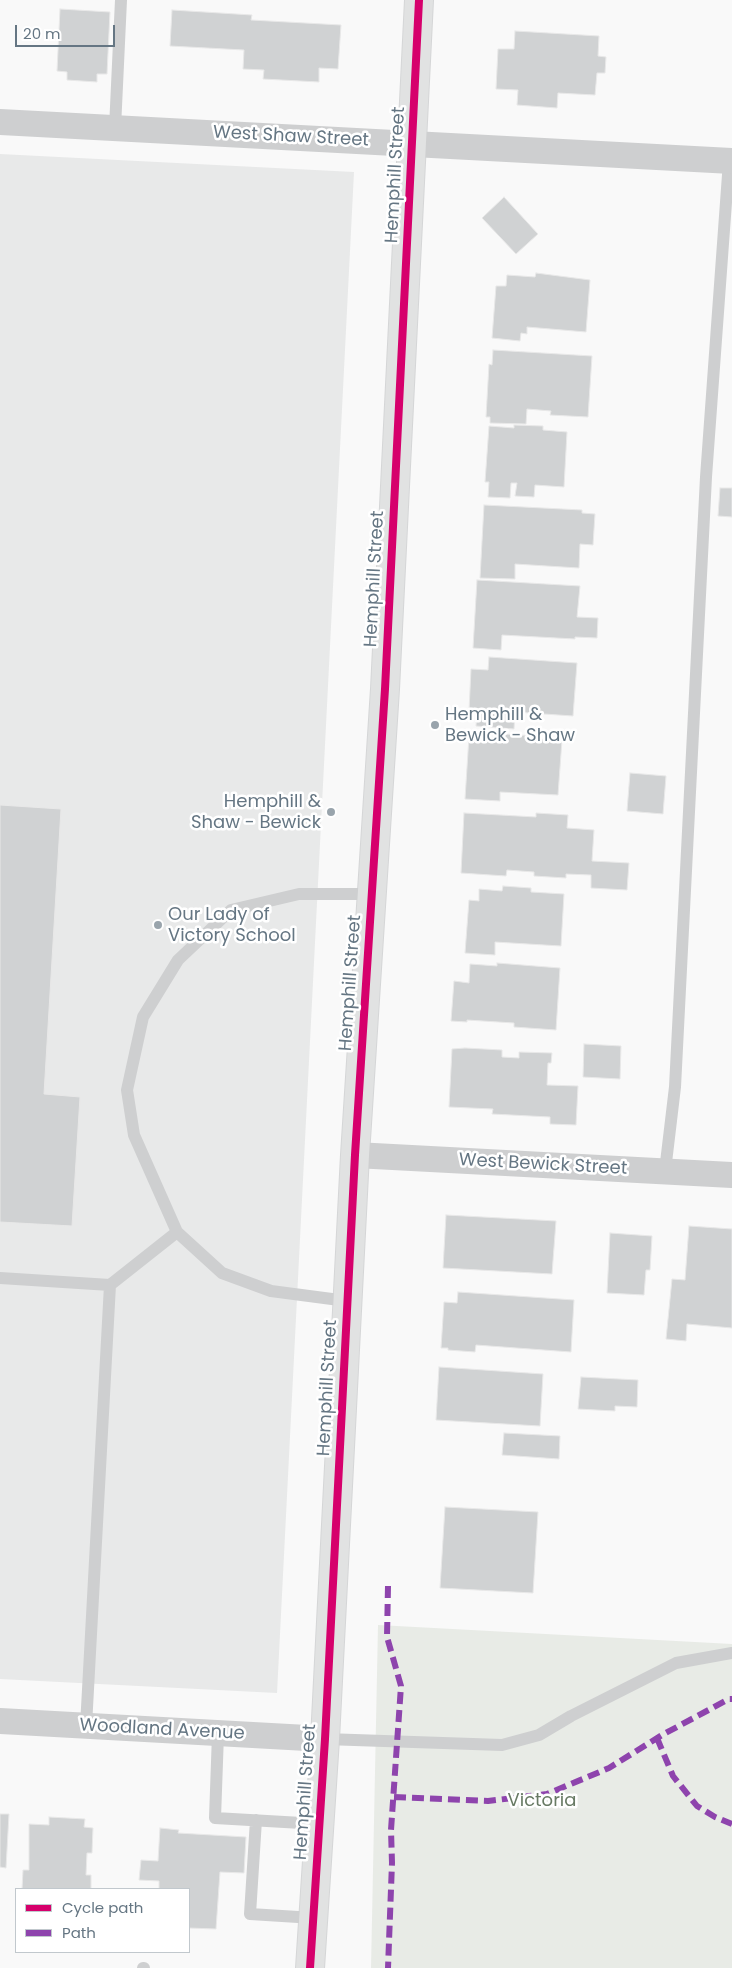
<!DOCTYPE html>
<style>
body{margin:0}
#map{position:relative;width:732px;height:1968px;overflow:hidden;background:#f9f9f9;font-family:Poppins,sans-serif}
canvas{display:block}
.legend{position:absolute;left:15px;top:1888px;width:175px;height:65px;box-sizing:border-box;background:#fff;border:1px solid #c1c8cd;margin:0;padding:6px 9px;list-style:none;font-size:15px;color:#657683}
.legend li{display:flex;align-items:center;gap:10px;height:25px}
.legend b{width:25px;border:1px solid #c1c8cd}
.scale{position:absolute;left:15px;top:25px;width:100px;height:22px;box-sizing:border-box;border:2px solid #657683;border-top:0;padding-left:6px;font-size:15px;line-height:18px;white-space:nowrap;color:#657683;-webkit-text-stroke:4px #fff;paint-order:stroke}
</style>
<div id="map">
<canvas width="732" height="1968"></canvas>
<ul class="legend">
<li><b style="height:6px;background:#d6006c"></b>Cycle path</li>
<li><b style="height:6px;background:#8e44ad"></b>Path</li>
</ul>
<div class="scale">20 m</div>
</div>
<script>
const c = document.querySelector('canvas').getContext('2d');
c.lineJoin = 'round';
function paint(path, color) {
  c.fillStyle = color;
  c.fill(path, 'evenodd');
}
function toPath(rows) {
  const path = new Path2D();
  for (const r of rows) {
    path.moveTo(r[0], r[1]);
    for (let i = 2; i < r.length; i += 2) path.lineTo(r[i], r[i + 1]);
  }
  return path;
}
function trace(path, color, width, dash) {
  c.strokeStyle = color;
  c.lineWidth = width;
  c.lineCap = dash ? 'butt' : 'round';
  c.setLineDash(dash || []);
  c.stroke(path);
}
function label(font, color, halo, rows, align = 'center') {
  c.font = font + ' Poppins,sans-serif';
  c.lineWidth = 5;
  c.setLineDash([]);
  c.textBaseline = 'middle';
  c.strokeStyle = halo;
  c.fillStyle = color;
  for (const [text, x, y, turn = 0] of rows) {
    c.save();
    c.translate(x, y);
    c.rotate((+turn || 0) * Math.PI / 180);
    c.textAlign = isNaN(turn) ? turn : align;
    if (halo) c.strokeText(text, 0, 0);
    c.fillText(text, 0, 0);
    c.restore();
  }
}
const built = toPath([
 [0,154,354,172,277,1693,0,1679]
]);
const green = toPath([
 [378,1625,732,1644,732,1968,371,1968]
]);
const building = toPath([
 [60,9,110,12,107,74,97,74,97,82,67,80,67,72,57,71,60,9],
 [172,10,252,15,251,20,341,25,338,69,319,68,319,82,263,79,264,70,243,69,244,50,170,46,172,10],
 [515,31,599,36,598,56,606,57,605,73,597,73,595,95,558,93,557,108,517,105,518,90,496,89,498,49,514,49,515,31],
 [504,197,538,234,516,254,482,218,504,197],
 [536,273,590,280,586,332,527,327,527,334,521,333,520,341,492,338,496,286,506,286,507,275,535,277,536,273],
 [493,350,592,356,588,417,550,415,551,411,527,409,526,424,490,423,490,417,486,417,489,364,492,365,493,350],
 [514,425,543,426,543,430,567,432,564,487,535,485,534,497,515,496,517,483,511,483,510,498,488,497,489,482,485,482,489,426,514,428,514,425],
 [720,488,732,488,732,517,718,516,720,488],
 [484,505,582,510,582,513,595,514,593,545,580,544,579,568,515,564,515,579,480,578,484,505],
 [477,580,580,586,577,617,598,618,597,638,575,637,575,639,502,635,501,650,473,648,477,580],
 [489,657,577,663,573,716,515,712,514,729,476,726,477,711,469,711,471,669,488,670,489,657],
 [504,734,537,736,537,739,562,740,558,795,500,792,500,801,465,799,469,736,504,738,504,734],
 [630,773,666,776,663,814,627,811,630,773],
 [0,805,61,809,44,1094,80,1097,72,1226,0,1222,0,805],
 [464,813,536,817,536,813,568,815,567,828,594,830,592,861,629,863,627,890,591,888,591,875,566,874,566,878,534,876,534,872,507,870,506,876,461,873,464,813],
 [503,886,531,888,531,892,564,894,561,946,495,942,495,955,465,953,469,900,479,901,479,889,502,891,503,886],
 [497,963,560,968,556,1030,514,1027,514,1023,467,1020,467,1022,451,1021,454,981,469,983,470,964,497,966,497,963],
 [584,1044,621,1046,620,1079,583,1077,584,1044],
 [465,1048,502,1050,502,1057,519,1058,519,1052,552,1053,551,1063,548,1063,547,1085,578,1086,576,1125,550,1124,550,1117,492,1114,493,1109,449,1107,452,1049,465,1048],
 [446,1215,556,1221,552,1274,443,1268,446,1215],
 [689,1226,732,1229,732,1328,687,1324,686,1341,666,1339,672,1279,685,1280,689,1226],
 [610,1233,652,1236,650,1270,646,1270,644,1295,607,1293,610,1233],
 [458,1292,574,1300,571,1352,476,1345,475,1352,448,1350,448,1348,441,1348,444,1302,457,1303,458,1292],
 [439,1367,543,1374,540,1426,436,1420,439,1367],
 [581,1377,638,1380,637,1407,615,1406,615,1411,578,1409,581,1377],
 [504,1433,560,1436,559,1459,502,1455,504,1433],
 [445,1507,538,1512,533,1593,440,1588,445,1507],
 [0,1814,9,1814,6,1868,0,1867,0,1814],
 [49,1817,85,1819,84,1827,93,1828,92,1853,87,1853,86,1875,91,1875,91,1889,22,1889,23,1870,29,1870,29,1824,49,1825,49,1817],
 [160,1828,179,1830,178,1833,246,1837,244,1873,220,1872,216,1929,189,1928,189,1889,159,1889,159,1881,139,1880,141,1860,158,1861,160,1828]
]);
const service = toPath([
 [115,128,121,0],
 [665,1171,675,1087,706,477,729,161],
 [0,1278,110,1285,177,1232],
 [347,1301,271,1291,222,1273,177,1232,134,1135,127,1090,143,1017,178,960,231,910,299,894,371,894],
 [86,1726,110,1285],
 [218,1734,215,1818,319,1824],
 [325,1739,502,1745,539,1735,571,1716,676,1663,732,1653],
 [256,1820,250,1914,314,1918],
 [143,1968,144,1968]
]);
const minor = toPath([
 [0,122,732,161],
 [355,1155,732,1175],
 [0,1721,325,1739]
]);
const secondary = toPath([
 [310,1968,325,1739,355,1155,385,689,419,0]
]);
const quiet = toPath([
 [388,1586,387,1637,401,1686,391,1830,392,1863,388,1968],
 [657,1738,673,1776,697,1806,715,1817,732,1824],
 [394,1797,488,1801,547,1794,609,1768,662,1735,729,1699,732,1699]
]);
const cycleway = toPath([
 [310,1968,325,1739,355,1155,385,689,419,0]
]);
const markers = [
 [435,725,5,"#99a4ac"],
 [331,812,5,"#99a4ac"],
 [158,925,5,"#99a4ac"]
];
const streetNames = [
 ["West Shaw Street",291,137,3],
 ["Hemphill Street",396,175,-87],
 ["Hemphill Street",375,579,-87],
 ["Hemphill Street",351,983,-86],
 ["West Bewick Street",543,1165,3],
 ["Hemphill Street",328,1388,-87],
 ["Woodland Avenue",162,1730,3],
 ["Hemphill Street",306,1792,-86]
];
const poiNames = [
 ["Hemphill &",445,715],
 ["Bewick - Shaw",445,736],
 ["Hemphill &",321,802,"right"],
 ["Shaw - Bewick",321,823,"right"],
 ["Our Lady of",168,915],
 ["Victory School",168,936]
];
const parkNames = [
 ["Victoria",542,1801]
];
paint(built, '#e8e9e9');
paint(green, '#e8ebe6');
paint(building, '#d0d2d3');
trace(building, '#e8e8e8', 1);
trace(secondary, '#d5d6d7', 30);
trace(service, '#cecfd0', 12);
trace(minor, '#cecfd0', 26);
trace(secondary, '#e1e2e2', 28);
trace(quiet, '#8e44ad', 6, [12, 6]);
trace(cycleway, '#d6006c', 8);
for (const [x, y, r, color] of markers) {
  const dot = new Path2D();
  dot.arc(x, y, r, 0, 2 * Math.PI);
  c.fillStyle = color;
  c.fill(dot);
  trace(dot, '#fff', 2);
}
label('18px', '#657683', '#fff', streetNames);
label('18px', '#657683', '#fff', poiNames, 'left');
label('18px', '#687a64', '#fff', parkNames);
</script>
